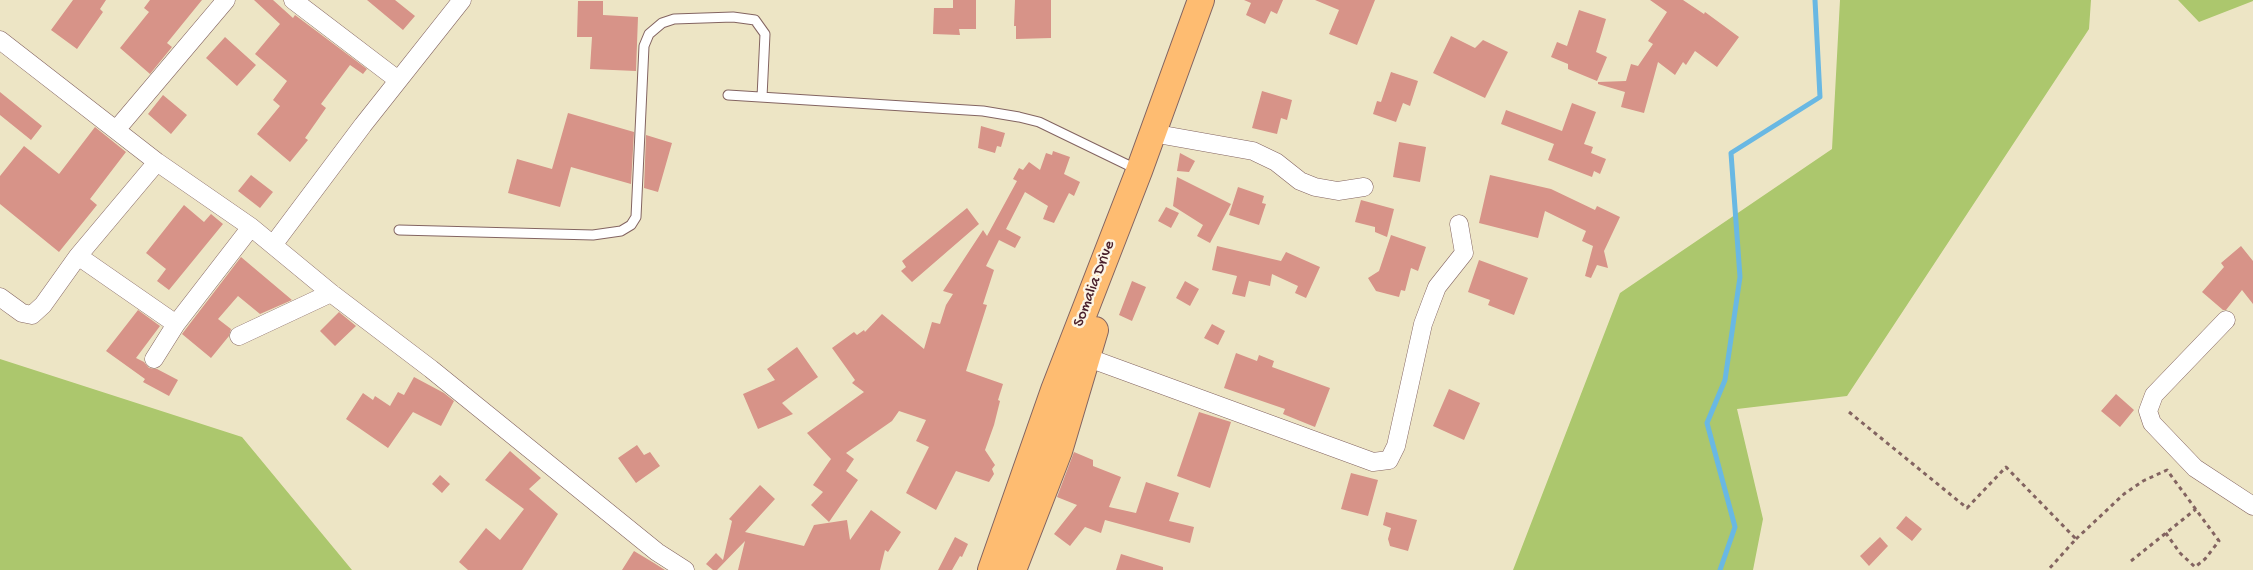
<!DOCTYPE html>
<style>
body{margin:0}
canvas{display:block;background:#ede5c5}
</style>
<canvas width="2253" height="570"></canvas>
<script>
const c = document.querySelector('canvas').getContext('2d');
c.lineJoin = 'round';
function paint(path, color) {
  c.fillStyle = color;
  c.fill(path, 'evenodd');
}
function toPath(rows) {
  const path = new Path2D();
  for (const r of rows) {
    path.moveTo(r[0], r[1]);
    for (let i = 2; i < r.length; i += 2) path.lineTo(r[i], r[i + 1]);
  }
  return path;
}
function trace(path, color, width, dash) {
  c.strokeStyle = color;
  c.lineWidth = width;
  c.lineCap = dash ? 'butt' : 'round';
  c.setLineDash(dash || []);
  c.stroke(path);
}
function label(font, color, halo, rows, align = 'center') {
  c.font = font + ' "Gochi Hand",sans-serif';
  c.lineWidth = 5;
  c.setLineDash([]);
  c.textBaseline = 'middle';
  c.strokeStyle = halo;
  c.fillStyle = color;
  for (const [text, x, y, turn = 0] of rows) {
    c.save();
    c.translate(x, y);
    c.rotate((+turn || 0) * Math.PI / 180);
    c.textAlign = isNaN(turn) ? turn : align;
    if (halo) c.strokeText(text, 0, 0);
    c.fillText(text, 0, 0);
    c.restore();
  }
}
const green = toPath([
 [1840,0,2091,0,2089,29,1847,396,1737,409,1763,519,1753,570,1513,570,1620,293,1832,149],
 [2178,0,2253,0,2253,1,2199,22],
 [0,359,242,437,352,570,0,570]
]);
const stream = toPath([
 [1720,570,1735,527,1707,423,1725,380,1740,277,1731,153,1820,97,1815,0]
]);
const building = toPath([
 [73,0,106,0,100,9,103,12,77,49,51,30],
 [150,0,202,0,167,43,172,47,150,74,120,48,149,12,144,8],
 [254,0,273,0,293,18,295,15,367,69,363,74,350,65,321,104,326,108,305,138,308,140,290,162,257,134,280,106,273,100,287,81,255,54,280,24],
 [367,0,395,0,415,16,403,30],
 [953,0,976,0,976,29,959,29,960,35,933,34,934,8,953,8],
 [1015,0,1051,0,1051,38,1016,39,1016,26,1014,26],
 [1244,0,1283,0,1277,14,1271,11,1265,24,1246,15,1251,3],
 [1315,0,1375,0,1357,45,1329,34,1339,10],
 [1650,0,1683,0,1704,14,1705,12,1739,37,1717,67,1695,51,1686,65,1683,62,1675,75,1658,62,1644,113,1621,107,1625,92,1598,84,1598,82,1626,81,1631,64,1638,66,1653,44,1648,41,1667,12],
 [578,1,603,1,603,15,638,17,636,71,590,69,592,37,577,37],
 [1579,10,1606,19,1596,52,1607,57,1597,81,1568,69,1568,64,1551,57,1557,42,1567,46],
 [1451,36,1475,48,1483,40,1508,52,1485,98,1433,73],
 [225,37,256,65,237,86,206,58],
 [1391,72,1418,81,1410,106,1403,103,1396,122,1373,114,1377,101,1381,102],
 [1262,91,1292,100,1287,120,1281,118,1277,134,1252,128],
 [0,92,42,126,31,140,0,115],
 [163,95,187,115,171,134,148,114],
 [1572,103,1596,112,1584,144,1593,147,1591,153,1606,159,1600,174,1594,171,1592,177,1548,160,1554,144,1501,124,1506,110,1562,131],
 [568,113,634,132,631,184,571,167,560,207,508,193,517,159,552,169],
 [981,126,1005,133,1001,147,997,146,995,153,978,148],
 [95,127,126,152,90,199,97,205,59,252,0,204,0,176,24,146,59,174],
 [646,135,672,143,658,192,644,188],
 [1399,142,1426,147,1420,182,1393,177],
 [1053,151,1070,157,1064,174,1080,182,1074,196,1069,193,1054,223,1043,219,1048,206,1025,192,1006,229,1021,237,1015,248,999,240,986,266,994,270,983,304,987,305,966,371,1003,384,998,400,1000,401,994,425,985,450,995,465,992,469,994,474,989,482,956,471,936,510,906,493,929,447,916,441,926,420,899,411,892,421,846,453,854,459,846,471,858,480,829,522,811,505,823,492,813,485,831,459,807,433,864,392,852,383,855,380,832,348,854,332,857,335,864,330,865,332,882,314,924,349,932,322,940,324,946,305,953,294,943,291,983,230,987,236,1017,181,1013,179,1019,168,1023,170,1029,162,1040,170,1046,153,1052,155],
 [1180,153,1195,161,1189,172,1177,171],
 [251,175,273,192,260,208,238,191],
 [1490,175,1551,189,1595,210,1597,206,1620,217,1604,251,1608,268,1597,265,1591,278,1585,276,1593,246,1582,241,1586,231,1545,211,1538,238,1479,223],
 [1177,177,1231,204,1210,243,1197,236,1203,225,1173,206],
 [1238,187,1264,196,1262,203,1266,204,1259,225,1229,215],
 [1361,200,1394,209,1387,237,1375,232,1375,227,1355,222],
 [184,205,204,222,211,214,223,224,169,290,157,281,166,269,146,253],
 [1166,207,1179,213,1171,228,1158,221],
 [967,208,979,224,912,282,901,271,906,267,902,261],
 [1391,235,1426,247,1418,271,1411,268,1405,291,1401,290,1399,297,1376,291,1368,278,1379,271],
 [1217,246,1281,261,1286,252,1320,267,1306,298,1295,293,1298,286,1272,274,1270,286,1249,281,1245,297,1232,294,1237,276,1212,270],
 [2241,246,2253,261,2253,304,2242,290,2226,310,2223,310,2202,292,2224,267,2221,263],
 [241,257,292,300,260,314,238,296,218,319,231,329,229,336,211,358,182,334],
 [1479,260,1528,278,1514,315,1488,305,1490,300,1468,292],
 [1132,281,1146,287,1132,321,1119,315],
 [1185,281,1199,289,1190,306,1176,298],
 [138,310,160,326,136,358,144,362,149,368,157,369,178,380,169,396,143,382,145,379,106,351],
 [339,312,356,326,335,346,320,331],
 [1212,324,1225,331,1218,345,1204,338],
 [797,347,818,377,782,403,793,414,758,429,743,394,775,380,767,369],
 [1236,353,1257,361,1259,355,1274,361,1272,367,1330,388,1315,427,1283,414,1285,409,1224,388],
 [414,377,444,393,454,401,441,426,413,412,388,448,346,419,363,393,373,400,375,396,390,406,398,392,404,395],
 [1449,389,1480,403,1464,440,1433,426],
 [2116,394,2134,410,2120,427,2101,411],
 [1199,412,1231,422,1210,488,1177,476],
 [637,445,644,455,650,452,660,466,636,483,618,458],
 [510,451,541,478,529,489,558,514,522,570,468,570,459,562,486,528,500,540,524,509,485,480],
 [1074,452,1093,460,1093,466,1121,477,1109,507,1136,513,1146,482,1179,493,1169,521,1194,527,1190,543,1105,520,1101,533,1085,527,1070,546,1054,534,1077,505,1057,497],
 [1351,473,1378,480,1368,516,1341,509],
 [440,475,450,484,442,493,432,484],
 [760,485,775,499,745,532,804,546,814,525,847,520,850,540,871,510,901,532,888,552,885,550,880,570,738,570,745,541,717,570,713,570,706,564,716,553,723,560,732,521,729,519],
 [1386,512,1417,520,1408,551,1390,546,1388,539,1391,528,1383,525],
 [1906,516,1922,529,1912,541,1896,528],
 [955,537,968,544,962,557,960,556,952,570,938,570],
 [1880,537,1888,546,1869,566,1860,556],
 [634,551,654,563,665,570,622,570],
 [1121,554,1163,567,1163,570,1116,570]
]);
const path = toPath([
 [1849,412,1967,508,2006,467,2076,539,2048,570],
 [2076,539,2124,494,2143,481,2167,470,2219,541,2205,559,2195,567,2180,553,2165,532],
 [2131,561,2196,509]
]);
const lane = toPath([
 [728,95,983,111,1019,117,1039,122,1136,169],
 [399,230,593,235,621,231,631,225,636,217,644,46,649,34,662,23,674,19,733,17,755,20,765,34,762,97]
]);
const street = toPath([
 [293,0,398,80],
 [0,40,157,162,251,227,331,293,431,369,657,552,685,570],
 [116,130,226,0],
 [1163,135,1253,151,1276,162,1300,181,1315,187,1338,191,1364,187],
 [273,245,363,125,462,0],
 [78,256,176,324],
 [0,297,22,313,32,315,43,305,78,256,157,162],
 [2226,320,2154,395,2148,411,2152,423,2195,468,2253,506],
 [239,336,331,293],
 [1086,357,1373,462,1389,460,1396,446,1423,324,1432,300,1437,287,1464,253,1459,224],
 [154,359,176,324,251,227]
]);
const primary = toPath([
 [991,570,1054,390,1139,171,1201,0],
 [1013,570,1059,451,1095,330]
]);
const streetNames = [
 ["Somalia Drive",1095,284,-69]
];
paint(green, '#acc76d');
trace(stream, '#69b8e3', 5);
paint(building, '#d79388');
trace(lane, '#836461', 11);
trace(street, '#836461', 19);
trace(primary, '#836461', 28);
trace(path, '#836461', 3, [4, 4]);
trace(lane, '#fff', 9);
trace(street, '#fff', 18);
trace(primary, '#febc71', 26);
label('16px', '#4a1f2b', '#fcf5e5', streetNames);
</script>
